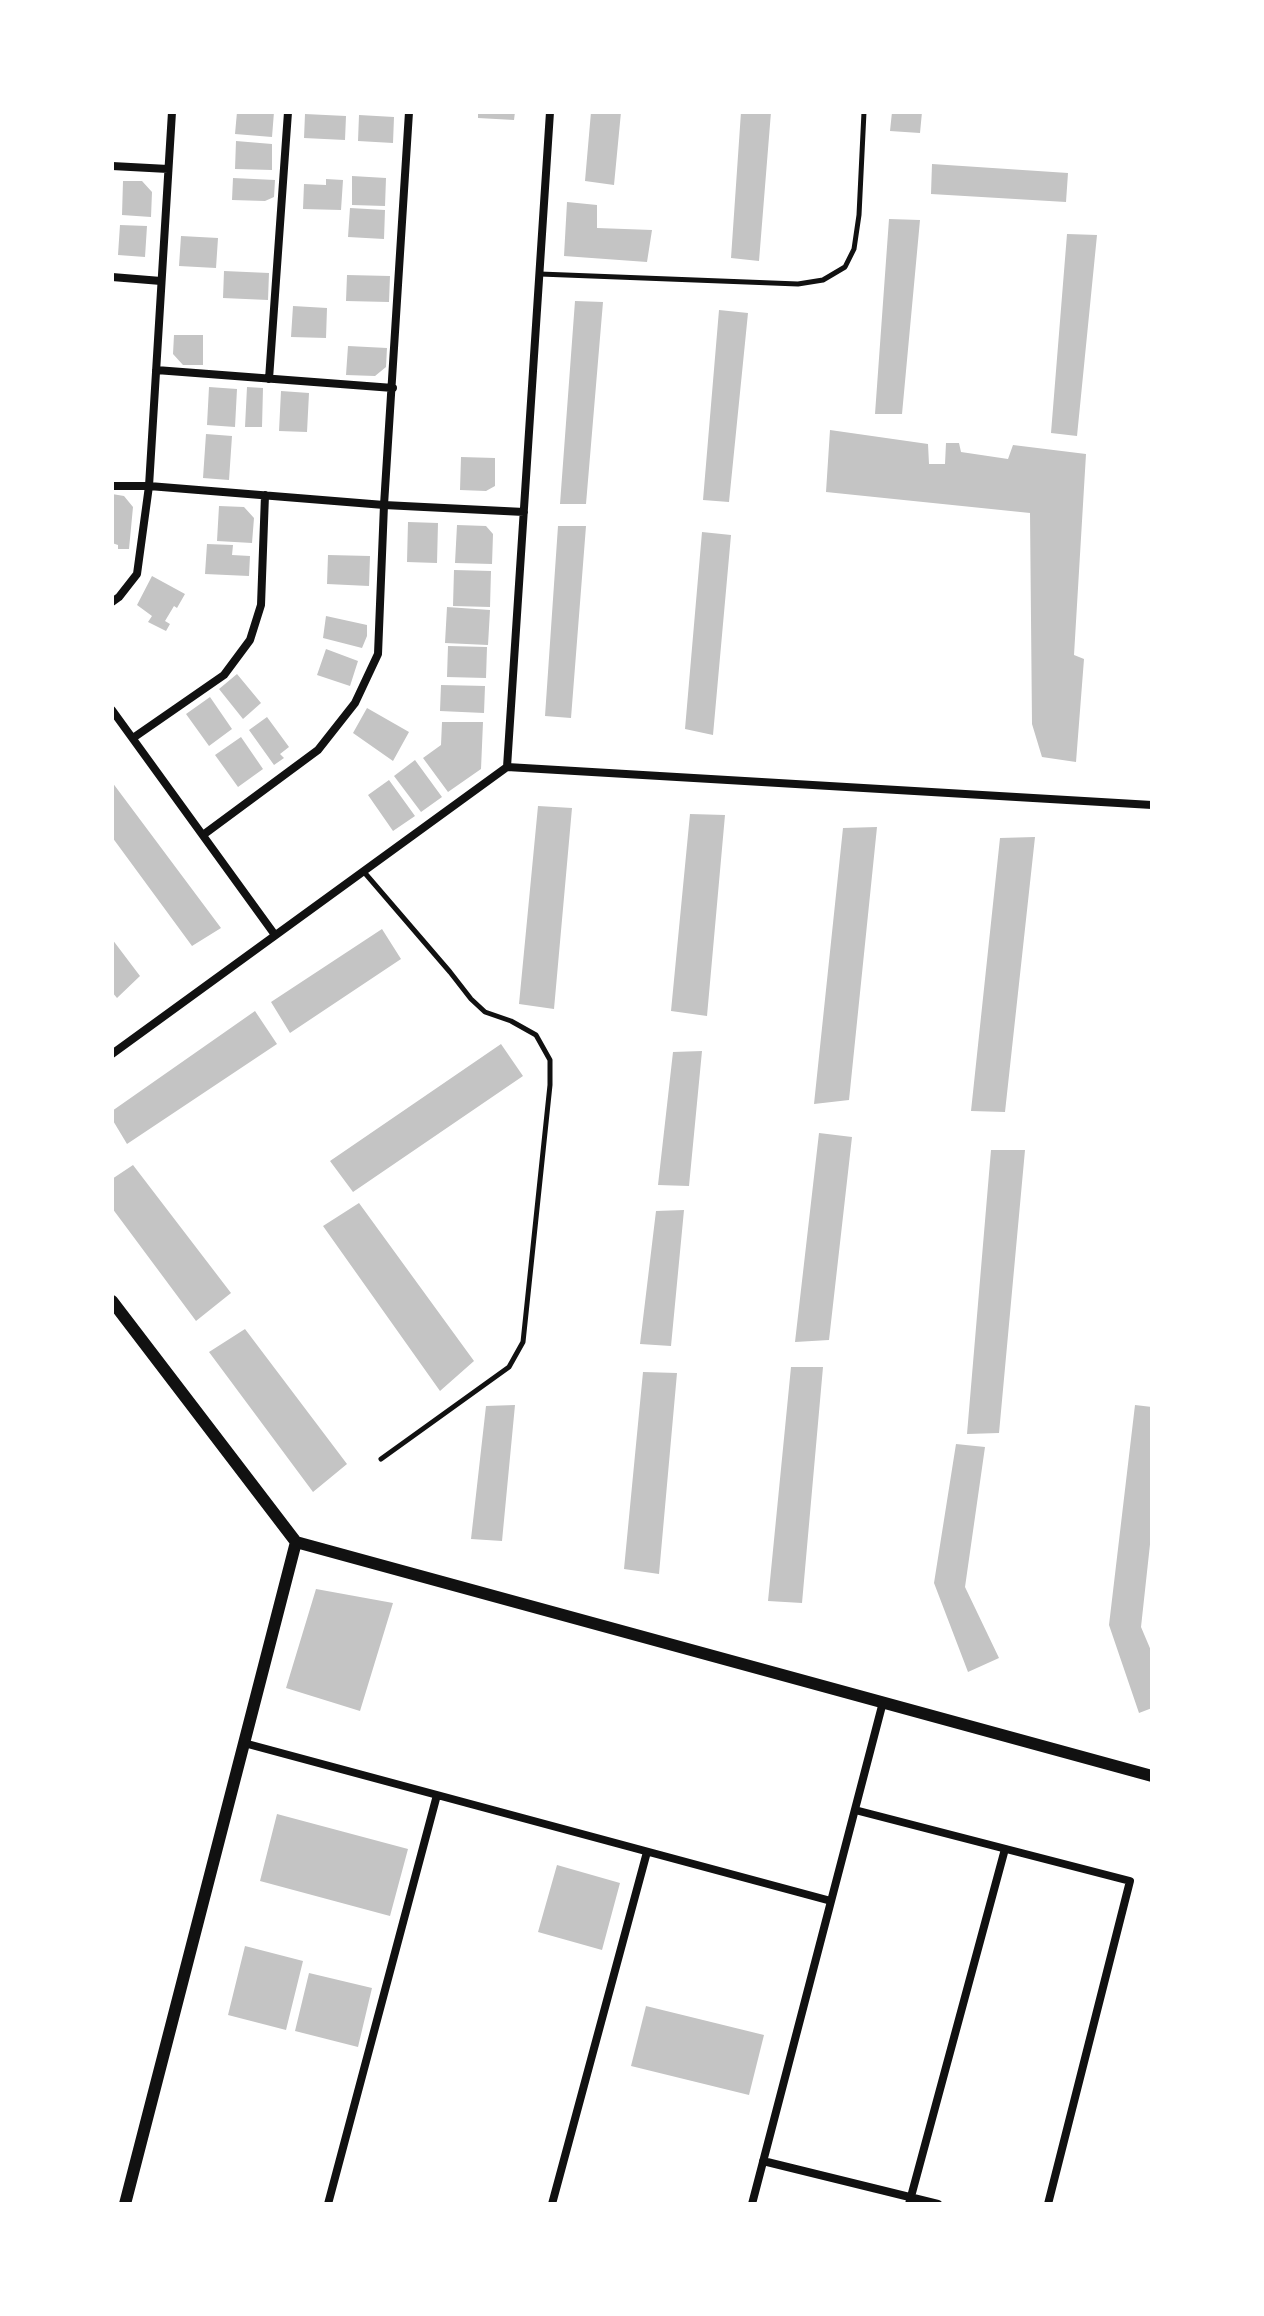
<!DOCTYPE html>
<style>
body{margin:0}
#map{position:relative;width:1264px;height:2316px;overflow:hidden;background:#fff;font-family:Raleway,sans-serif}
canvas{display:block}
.frame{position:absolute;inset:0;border:114px solid #fff;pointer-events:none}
</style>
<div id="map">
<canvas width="1264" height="2316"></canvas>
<div class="frame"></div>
</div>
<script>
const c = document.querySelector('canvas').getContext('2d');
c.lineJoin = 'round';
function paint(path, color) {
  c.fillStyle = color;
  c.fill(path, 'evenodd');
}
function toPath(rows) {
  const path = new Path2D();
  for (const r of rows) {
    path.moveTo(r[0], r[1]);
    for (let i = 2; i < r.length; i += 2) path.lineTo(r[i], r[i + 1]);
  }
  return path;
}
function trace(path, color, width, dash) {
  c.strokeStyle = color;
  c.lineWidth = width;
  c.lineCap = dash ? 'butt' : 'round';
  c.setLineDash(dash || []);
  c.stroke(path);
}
const building = toPath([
 [237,112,274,112,272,137,235,134],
 [478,112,515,112,514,120,478,118],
 [591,112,621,112,614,185,585,181],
 [741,112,771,112,759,261,731,258],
 [892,112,922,112,920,133,890,131],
 [305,114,346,116,345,140,304,138],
 [359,115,394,117,393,143,358,141],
 [236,141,272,144,272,170,235,169],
 [932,164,1068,173,1066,202,931,194],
 [352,176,386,178,385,206,352,205],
 [233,178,275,180,274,197,265,201,232,200],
 [326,179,343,180,341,210,303,209,304,184,326,185],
 [123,181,142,181,152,192,151,217,122,215],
 [567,202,597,205,597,228,652,230,647,262,564,256],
 [350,208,385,210,384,239,348,237],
 [889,219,920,220,902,414,875,414],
 [120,225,147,226,145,257,118,255],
 [1067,234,1097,235,1077,436,1051,433],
 [181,236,218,238,216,268,179,266],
 [224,271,269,273,268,300,223,298],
 [347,275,390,276,389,302,346,301],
 [575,301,603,302,586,504,560,504],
 [293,306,327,308,326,338,291,337],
 [719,310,748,313,729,502,703,500],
 [174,335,203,335,203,365,183,365,173,354],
 [348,346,387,348,386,367,375,376,346,375],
 [209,387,237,389,235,427,207,425],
 [247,387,263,388,262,427,245,427],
 [281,391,309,393,307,432,279,431],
 [830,430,928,444,929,464,945,464,946,443,959,443,961,452,1008,459,1013,445,1086,454,1074,655,1084,659,1076,762,1042,757,1032,724,1030,513,826,492],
 [206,434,232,436,229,480,203,478],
 [461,457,495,458,495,486,486,491,460,490],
 [112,494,124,496,133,507,129,549,118,549,118,545,112,543],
 [219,506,244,507,254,518,252,543,217,541],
 [408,522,438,523,437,563,407,562],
 [457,525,486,526,493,534,492,564,455,563],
 [558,526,586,526,571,718,545,716],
 [702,532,731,535,713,735,685,729],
 [207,544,233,545,232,555,250,556,249,576,205,574],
 [328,555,370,556,369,586,327,584],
 [454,570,491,571,490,607,453,606],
 [152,576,185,594,177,608,174,606,165,621,170,624,166,631,148,622,152,616,137,605],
 [447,607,490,610,488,645,445,643],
 [326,616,367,625,367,636,362,648,323,638],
 [448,646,487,647,486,678,447,677],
 [326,649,358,661,350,686,317,675],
 [237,674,261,703,243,719,219,689],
 [441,685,485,686,484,713,440,711],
 [210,697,232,729,209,746,186,714],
 [367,708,409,732,393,761,353,733],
 [267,717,289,747,280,754,284,758,274,765,249,730],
 [442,722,483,722,481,769,448,792,423,758,441,745],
 [241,737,263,769,238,787,215,755],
 [415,760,442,797,421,812,394,776],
 [389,780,415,816,393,831,368,795],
 [112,782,221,928,192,946,112,837],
 [538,806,572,808,554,1009,519,1004],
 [690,814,725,815,707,1016,671,1011],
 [877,827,849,1100,814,1104,843,828],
 [1035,837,1005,1112,971,1111,1000,838],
 [382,929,401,959,290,1033,271,1002],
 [112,939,140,976,117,998,112,992],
 [255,1011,277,1044,127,1144,112,1119,112,1111],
 [501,1044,523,1076,353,1192,330,1161],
 [702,1051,689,1186,658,1185,673,1052],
 [819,1133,852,1137,829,1340,795,1342],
 [991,1150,1025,1150,999,1433,967,1434],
 [133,1165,231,1293,196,1321,112,1208,112,1179],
 [359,1203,474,1361,440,1391,323,1226],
 [684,1210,671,1346,640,1344,656,1211],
 [245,1329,347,1464,313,1492,209,1352],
 [791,1367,823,1367,802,1603,768,1601],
 [643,1372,677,1373,659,1574,624,1569],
 [515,1405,502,1541,471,1539,486,1406],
 [1135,1405,1152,1407,1152,1526,1141,1627,1152,1653,1152,1708,1139,1713,1109,1625],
 [956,1444,985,1447,965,1587,999,1658,968,1672,934,1583],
 [316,1589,393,1603,360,1711,286,1688],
 [277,1814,408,1849,390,1916,260,1881],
 [557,1865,620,1883,602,1950,538,1932],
 [245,1946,303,1961,286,2030,228,2015],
 [309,1973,372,1988,358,2047,295,2031],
 [646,2006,764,2035,749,2095,631,2066]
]);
const service = toPath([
 [540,274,798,284,823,280,845,267,854,249,859,215,864,112],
 [364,872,450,972,471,999,485,1012,511,1021,536,1035,550,1060,550,1085,523,1342,509,1367,381,1459]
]);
const minor = toPath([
 [112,166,168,169],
 [112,277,161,281],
 [156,370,393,388],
 [269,379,288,112],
 [112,486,149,486,384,505,524,512],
 [112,602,119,597,137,574,149,486,172,112],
 [112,710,275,935],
 [133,738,224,675,250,640,261,605,265,495],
 [507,767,1152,805],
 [203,835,318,750,355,703,378,654,384,505,409,112],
 [112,1054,507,767,550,112],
 [244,1743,831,1901],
 [855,1810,1130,1881,1048,2204],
 [763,2161,938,2204],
 [328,2204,437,1795],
 [552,2204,647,1852],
 [752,2204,883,1702],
 [909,2204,1005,1849]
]);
const secondary = toPath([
 [112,1301,296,1542,1152,1776],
 [125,2204,296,1542]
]);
paint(building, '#c4c4c4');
trace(service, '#111', 5);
trace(minor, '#111', 8);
trace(secondary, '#111', 12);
</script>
